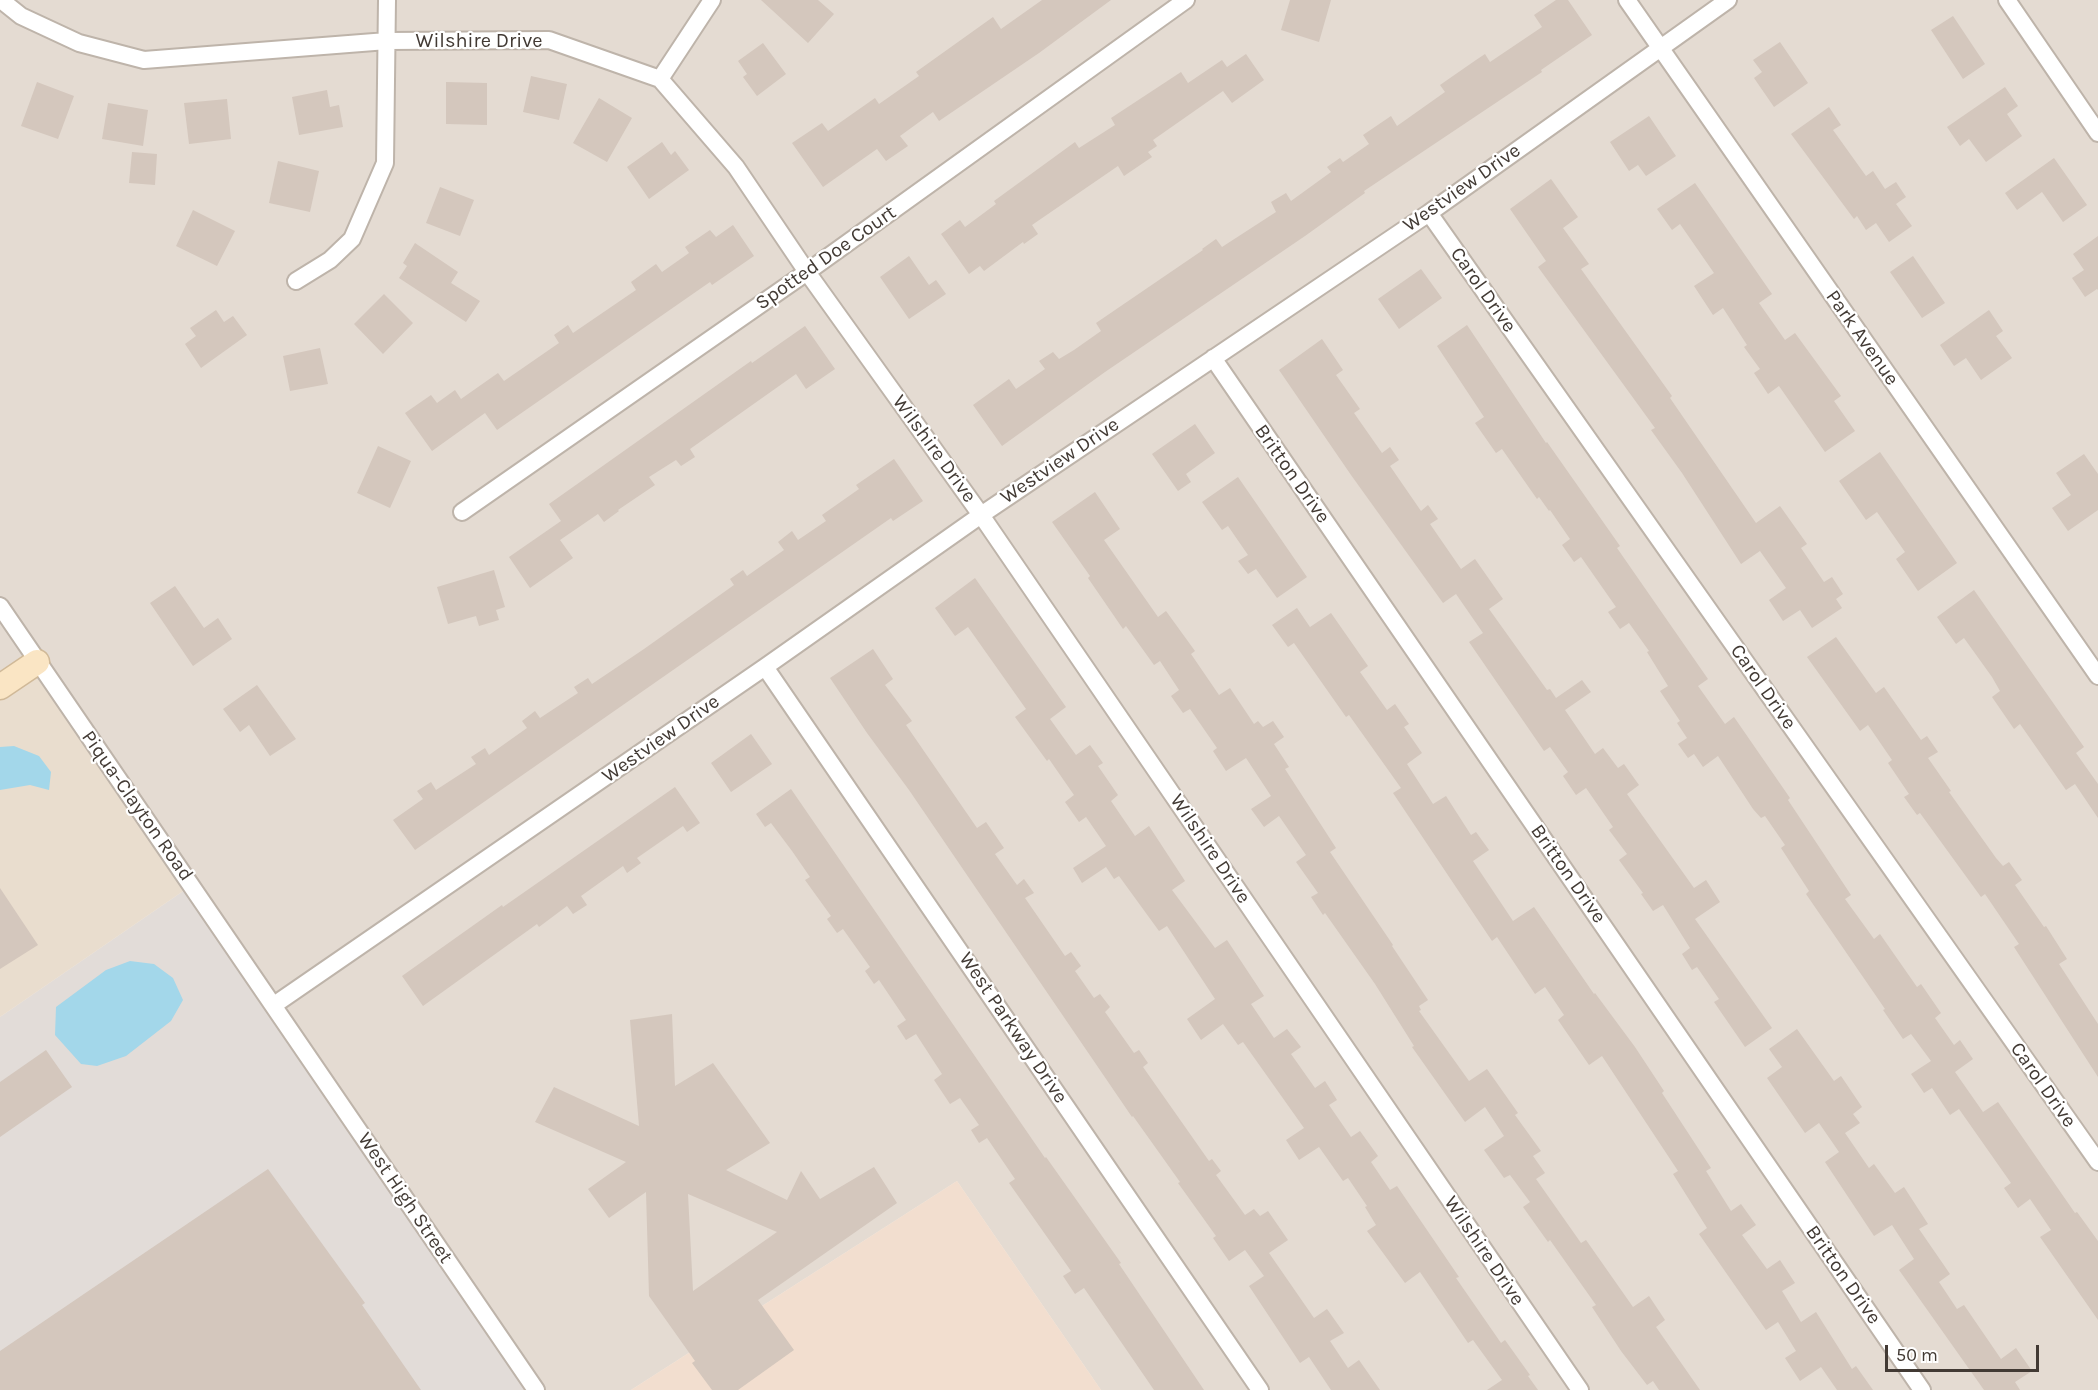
<!DOCTYPE html>
<style>
body{margin:0}
#map{position:relative;width:2098px;height:1390px;overflow:hidden;background:#f0eae3;font-family:Karla,sans-serif}
canvas{display:block}
.scale{position:absolute;left:1885px;top:1345px;width:154px;height:27px;box-sizing:border-box;border:3px solid #423a34;border-top:0;padding-left:8px;font-size:18px;line-height:21px;white-space:nowrap;color:#423a34;-webkit-text-stroke:4px #fff;paint-order:stroke}
</style>
<div id="map">
<canvas width="2098" height="1390"></canvas>
<div class="scale">50 m</div>
</div>
<script>
const c = document.querySelector('canvas').getContext('2d');
c.lineJoin = 'round';
function paint(path, color) {
  c.fillStyle = color;
  c.fill(path, 'evenodd');
}
function toPath(rows) {
  const path = new Path2D();
  for (const r of rows) {
    path.moveTo(r[0], r[1]);
    for (let i = 2; i < r.length; i += 2) path.lineTo(r[i], r[i + 1]);
  }
  return path;
}
function trace(path, color, width, dash) {
  c.strokeStyle = color;
  c.lineWidth = width;
  c.lineCap = dash ? 'butt' : 'round';
  c.setLineDash(dash || []);
  c.stroke(path);
}
function label(font, color, halo, rows, align = 'center') {
  c.font = font + ' Karla,sans-serif';
  c.lineWidth = 4.5;
  c.setLineDash([]);
  c.textBaseline = 'middle';
  c.strokeStyle = halo;
  c.fillStyle = color;
  for (const [text, x, y, turn = 0] of rows) {
    c.save();
    c.translate(x, y);
    c.rotate((+turn || 0) * Math.PI / 180);
    c.textAlign = isNaN(turn) ? turn : align;
    if (halo) c.strokeText(text, 0, 0);
    c.fillText(text, 0, 0);
    c.restore();
  }
}
const residential = toPath([
 [0,0,2098,0,2098,1390,1101,1390,957,1181,631,1390,536,1390,192,885,0,687]
]);
const commercial = toPath([
 [957,1181,1101,1390,631,1390]
]);
const industrial = toPath([
 [192,885,536,1390,0,1390,0,1017]
]);
const education = toPath([
 [37,662,192,885,0,1017,0,687]
]);
const water = toPath([
 [14,746,39,756,51,772,49,790,30,785,0,790,0,747],
 [130,961,154,964,173,978,183,1000,171,1021,126,1056,97,1066,81,1064,55,1035,56,1007,106,970]
]);
const building = toPath([
 [761,0,818,0,834,14,808,43],
 [1042,0,1111,0,1039,53,939,121,933,112,900,136,908,146,886,161,877,149,823,187,792,143,822,123,828,131,875,98,879,104,919,76,916,72,993,17,1001,29],
 [1290,0,1331,0,1319,42,1281,30],
 [1556,0,1568,0,1592,35,1541,70,1542,72,1364,191,1365,193,1305,236,1105,372,1002,446,973,405,1009,379,1016,389,1045,369,1039,361,1053,352,1059,359,1074,350,1101,331,1096,323,1203,250,1202,249,1216,239,1222,247,1276,212,1271,202,1286,193,1291,201,1331,172,1327,167,1340,158,1343,162,1369,144,1363,135,1391,116,1397,126,1445,92,1440,85,1476,60,1485,54,1490,62,1542,27,1534,15],
 [1953,16,1985,64,1963,79,1931,30],
 [1780,42,1808,83,1774,107,1754,78,1762,72,1753,60],
 [763,43,786,74,757,96,743,77,747,74,738,61],
 [1246,54,1264,80,1232,103,1223,91,1153,140,1157,146,1148,152,1152,157,1124,176,1118,166,1032,225,1038,234,1024,244,1023,242,984,271,980,266,969,274,941,234,960,220,965,227,996,204,994,201,1075,142,1079,148,1115,125,1111,118,1181,72,1188,83,1222,60,1227,67],
 [531,76,567,84,559,120,523,112],
 [37,82,74,96,58,139,21,126],
 [446,82,487,83,487,125,446,124],
 [2005,87,2018,106,2007,114,2022,136,1986,162,1969,139,1960,146,1947,127],
 [327,90,330,107,339,105,343,127,299,135,292,97],
 [599,98,632,118,607,162,573,143],
 [227,99,231,139,189,144,184,103],
 [108,103,148,110,143,146,102,139],
 [1829,107,1841,125,1833,130,1866,176,1873,171,1885,189,1896,182,1906,197,1896,204,1912,226,1889,242,1876,223,1866,230,1857,216,1854,219,1791,134],
 [1649,116,1676,156,1646,176,1638,165,1629,171,1610,142],
 [662,142,671,155,675,151,689,170,649,199,627,167],
 [132,152,157,154,155,185,129,183],
 [2054,158,2087,205,2063,222,2042,192,2017,210,2005,193],
 [278,161,319,171,310,212,269,203],
 [1551,179,1578,217,1563,228,1589,264,1581,269,1672,396,1670,398,1756,523,1780,506,1807,544,1801,548,1824,582,1832,577,1843,594,1836,599,1842,608,1812,628,1800,610,1783,621,1769,600,1786,588,1760,551,1741,564,1682,473,1651,430,1655,428,1538,267,1546,261,1510,209],
 [1695,183,1772,294,1759,303,1785,340,1795,333,1841,396,1834,401,1855,431,1825,452,1779,386,1768,394,1754,373,1760,369,1744,347,1747,345,1723,308,1713,315,1694,286,1714,273,1680,224,1672,230,1657,209],
 [440,187,474,200,460,236,426,223],
 [193,210,235,231,217,266,176,246],
 [733,225,754,256,712,285,710,282,497,430,485,413,432,451,405,413,431,395,437,403,455,390,461,399,498,373,504,381,559,343,554,335,568,325,573,333,636,290,631,282,656,264,662,272,689,253,685,247,710,230,716,237],
 [2098,236,2098,290,2097,289,2085,297,2072,278,2084,270,2073,254],
 [415,243,458,272,451,283,480,301,466,322,399,278,407,266,403,263],
 [909,256,929,285,936,280,946,294,909,319,880,277],
 [1913,256,1945,303,1922,318,1890,272],
 [1421,269,1442,298,1399,329,1378,299],
 [384,294,413,323,383,354,354,324],
 [216,310,224,322,233,316,247,335,201,368,185,344,196,336,190,328],
 [1989,310,2003,331,1996,336,2012,358,1981,380,1966,358,1954,366,1940,345],
 [1467,325,1546,443,1547,442,1620,546,1617,548,1708,679,1698,686,1725,724,1734,717,1790,798,1788,800,1851,895,1845,899,1874,939,1880,934,1917,987,1921,984,1941,1013,1935,1018,1954,1045,1960,1040,1973,1059,1955,1072,1983,1112,1998,1102,2075,1213,2077,1212,2098,1241,2098,1320,2040,1237,2051,1230,2030,1199,2018,1208,2004,1188,2011,1183,1959,1109,1950,1115,1932,1088,1924,1093,1911,1074,1931,1061,1911,1034,1903,1039,1883,1010,1885,1009,1806,894,1809,891,1781,848,1785,845,1765,816,1761,818,1753,809,1718,756,1703,767,1694,754,1688,758,1678,744,1687,738,1677,723,1680,721,1660,691,1668,686,1647,652,1649,651,1629,623,1620,629,1608,612,1616,607,1581,557,1574,562,1562,545,1570,539,1550,510,1549,511,1539,497,1537,499,1502,449,1496,453,1475,423,1484,417,1437,346],
 [805,326,835,369,806,389,796,374,690,449,695,457,681,466,676,460,649,477,655,485,618,510,619,511,604,522,598,514,560,540,573,558,530,588,509,557,561,521,549,504,751,361,752,363],
 [1322,339,1343,370,1336,375,1360,409,1354,413,1382,453,1390,447,1399,460,1390,466,1421,511,1428,505,1438,519,1430,524,1461,569,1475,559,1503,599,1489,609,1547,690,1550,689,1556,698,1582,680,1591,692,1565,710,1595,754,1603,748,1618,768,1624,764,1639,785,1627,794,1694,888,1706,880,1720,902,1695,919,1772,1028,1745,1047,1714,1002,1719,999,1697,967,1692,970,1682,954,1690,948,1663,905,1653,911,1641,894,1643,893,1619,860,1627,854,1609,830,1613,827,1586,788,1576,795,1563,776,1568,772,1550,747,1544,751,1469,642,1483,633,1456,594,1443,603,1351,475,1279,370],
 [320,348,328,384,290,391,283,356],
 [1195,424,1215,453,1186,474,1191,482,1178,491,1152,454],
 [378,446,411,461,390,508,357,493],
 [1880,452,1957,563,1918,591,1896,559,1905,552,1877,512,1866,520,1839,481],
 [2084,454,2098,474,2098,510,2068,531,2052,508,2071,495,2056,473],
 [894,459,923,501,893,521,891,518,415,850,393,820,423,799,417,791,431,782,436,790,476,764,471,757,485,748,489,755,527,728,522,721,535,711,540,718,578,693,574,687,588,678,592,684,644,649,734,585,730,579,743,570,747,576,784,550,778,542,792,531,798,540,826,521,822,515,859,489,856,485],
 [1238,477,1307,577,1277,598,1256,569,1248,574,1238,561,1248,555,1228,526,1222,530,1202,502],
 [1095,492,1120,529,1104,540,1158,617,1166,611,1195,651,1191,654,1219,695,1230,688,1254,724,1258,721,1263,727,1273,721,1284,737,1274,744,1289,767,1285,769,1336,848,1330,852,1393,945,1392,946,1428,1000,1419,1006,1421,1010,1419,1011,1469,1081,1487,1069,1518,1113,1515,1115,1541,1151,1533,1156,1545,1173,1536,1179,1581,1243,1586,1240,1633,1307,1649,1296,1665,1320,1656,1327,1700,1390,1659,1390,1653,1381,1647,1385,1621,1351,1592,1307,1596,1305,1550,1240,1548,1242,1523,1207,1530,1202,1510,1175,1504,1178,1484,1150,1504,1136,1485,1107,1465,1122,1412,1047,1414,1046,1375,984,1325,913,1323,915,1311,897,1318,893,1296,862,1306,855,1279,816,1264,827,1251,809,1271,796,1246,758,1226,771,1213,751,1217,748,1190,709,1183,713,1171,696,1179,690,1160,661,1154,665,1126,626,1123,629,1088,578,1090,576,1052,522],
 [494,570,505,607,496,610,499,620,479,626,476,616,448,624,437,587],
 [975,578,1066,707,1050,719,1076,755,1090,745,1103,763,1098,766,1118,795,1111,801,1135,836,1149,826,1185,881,1172,890,1215,948,1227,940,1264,996,1251,1004,1274,1038,1287,1029,1301,1047,1291,1054,1315,1088,1325,1081,1337,1100,1329,1105,1351,1137,1360,1131,1378,1156,1371,1162,1390,1190,1397,1186,1459,1277,1456,1278,1501,1343,1505,1340,1530,1375,1528,1376,1538,1390,1487,1390,1502,1380,1473,1340,1468,1343,1420,1272,1405,1283,1367,1231,1376,1225,1365,1207,1367,1206,1348,1178,1343,1181,1319,1147,1299,1160,1286,1140,1304,1128,1243,1042,1238,1045,1223,1024,1201,1040,1187,1019,1215,999,1167,926,1159,931,1119,876,1114,879,1106,867,1082,883,1073,868,1106,846,1086,817,1079,822,1065,802,1074,795,1049,759,1047,761,1015,717,1026,709,968,627,955,636,935,608],
 [175,586,204,628,218,618,232,639,193,666,150,603],
 [1974,590,2084,747,2076,753,2098,784,2098,818,2075,784,2066,790,2020,724,2014,729,1992,697,2000,691,1992,677,1964,638,1956,644,1937,617],
 [1297,608,1310,627,1331,613,1368,666,1360,672,1387,710,1395,704,1409,724,1404,727,1422,753,1407,764,1433,804,1446,796,1471,835,1476,832,1489,850,1473,861,1513,921,1534,907,1594,994,1595,993,1635,1047,1664,1091,1662,1093,1711,1168,1706,1171,1731,1211,1741,1204,1756,1225,1742,1235,1767,1269,1780,1260,1795,1283,1782,1291,1801,1322,1816,1312,1852,1369,1856,1366,1873,1390,1837,1390,1821,1367,1800,1381,1785,1358,1796,1351,1778,1322,1766,1330,1699,1234,1707,1228,1673,1174,1678,1171,1602,1056,1589,1065,1558,1020,1564,1015,1545,987,1535,994,1497,937,1492,941,1393,793,1401,788,1349,715,1346,717,1294,643,1288,647,1272,625],
 [1836,637,1876,693,1884,687,1921,740,1927,736,1938,752,1928,758,1951,791,1949,792,1996,858,2003,866,2009,862,2022,880,2015,885,2044,927,2046,926,2067,959,2059,964,2098,1024,2098,1077,2014,947,2019,944,1985,894,1981,897,1920,813,1917,815,1904,797,1909,794,1888,763,1892,760,1868,725,1860,731,1807,657],
 [873,649,893,679,885,685,912,721,906,725,977,828,986,822,1004,848,995,854,1017,885,1024,879,1034,893,1025,898,1065,956,1071,952,1081,966,1075,971,1094,998,1100,994,1110,1007,1105,1012,1134,1053,1139,1050,1148,1063,1143,1067,1209,1161,1212,1159,1221,1171,1216,1175,1245,1215,1254,1209,1260,1216,1268,1211,1288,1240,1269,1253,1314,1318,1327,1309,1344,1333,1330,1341,1348,1368,1359,1360,1380,1390,1331,1390,1309,1357,1300,1363,1249,1286,1264,1276,1245,1250,1229,1261,1213,1238,1216,1236,1178,1183,1180,1182,1133,1116,1132,1117,909,790,867,733,830,678],
 [257,685,296,739,270,756,249,725,240,732,223,709],
 [751,734,772,764,731,792,711,763],
 [675,787,700,823,687,832,683,826,637,858,641,863,627,873,623,866,581,896,587,905,573,914,567,906,539,927,537,924,423,1006,402,976,502,905,503,907],
 [791,789,1045,1158,1046,1157,1121,1263,1119,1264,1204,1390,1154,1390,1084,1288,1075,1294,1063,1276,1071,1271,1009,1183,1015,1179,987,1138,979,1143,971,1130,979,1125,960,1098,950,1104,934,1080,942,1074,916,1034,906,1040,897,1026,906,1020,879,980,874,984,865,971,870,967,843,929,837,933,827,919,831,916,805,880,810,877,792,851,771,823,765,827,756,814],
 [0,888,38,945,0,969],
 [672,1014,675,1086,713,1063,770,1143,726,1170,787,1200,801,1171,820,1199,874,1167,897,1203,758,1300,794,1350,738,1390,712,1390,692,1363,695,1361,649,1296,646,1192,609,1218,588,1189,626,1162,535,1122,554,1087,639,1126,630,1020],
 [688,1194,777,1232,693,1291],
 [1797,1029,1834,1081,1841,1076,1862,1107,1853,1114,1860,1123,1845,1133,1869,1168,1874,1164,1895,1193,1904,1187,1928,1224,1919,1229,1950,1274,1939,1282,1957,1309,1964,1305,2001,1359,2016,1348,2032,1371,2015,1382,2020,1390,1984,1390,1899,1270,1914,1259,1892,1225,1874,1236,1825,1162,1839,1152,1819,1123,1805,1133,1767,1078,1782,1067,1769,1049],
 [46,1050,72,1087,0,1137,0,1082],
 [268,1169,365,1303,362,1305,421,1390,0,1390,0,1351]
]);
const street = toPath([
 [1,0,21,16,79,43,144,60,387,41,549,40,660,79,736,167,807,272,981,515,1580,1390],
 [1627,0,2098,676],
 [2007,0,2098,133],
 [660,79,712,0],
 [1429,213,2098,1162],
 [296,281,330,260,352,239,385,163,387,0],
 [1213,358,1922,1390],
 [462,512,807,272,1186,0],
 [0,606,536,1390],
 [765,667,1260,1390],
 [274,1005,765,667,981,515,1429,213,1728,0]
]);
const secondary = toPath([
 [0,687,37,662]
]);
const streetNames = [
 ["Wilshire Drive",479,41],
 ["Westview Drive",1462,188,-35],
 ["Spotted Doe Court",826,258,-35],
 ["Carol Drive",1483,290,55],
 ["Park Avenue",1862,338,55],
 ["Wilshire Drive",934,449,54],
 ["Westview Drive",1060,461,-34],
 ["Britton Drive",1292,474,55],
 ["Carol Drive",1763,687,55],
 ["Westview Drive",661,739,-35],
 ["Piqua-Clayton Road",137,806,55],
 ["Wilshire Drive",1210,849,56],
 ["Britton Drive",1568,874,55],
 ["West Parkway Drive",1013,1028,56],
 ["Carol Drive",2043,1085,55],
 ["West High Street",405,1198,56],
 ["Wilshire Drive",1484,1251,56],
 ["Britton Drive",1843,1275,55]
];
paint(residential, '#e4dbd2');
paint(commercial, '#f2decf');
paint(industrial, '#e2dcd8');
paint(education, '#e9ddce');
paint(water, '#a3d7ea');
paint(building, '#d4c7bd');
trace(street, '#beb4aa', 20);
trace(secondary, '#d0b998', 27);
trace(street, '#fff', 16);
trace(secondary, '#fae5c4', 24);
label('20px', '#423a34', '#fff', streetNames);
</script>
